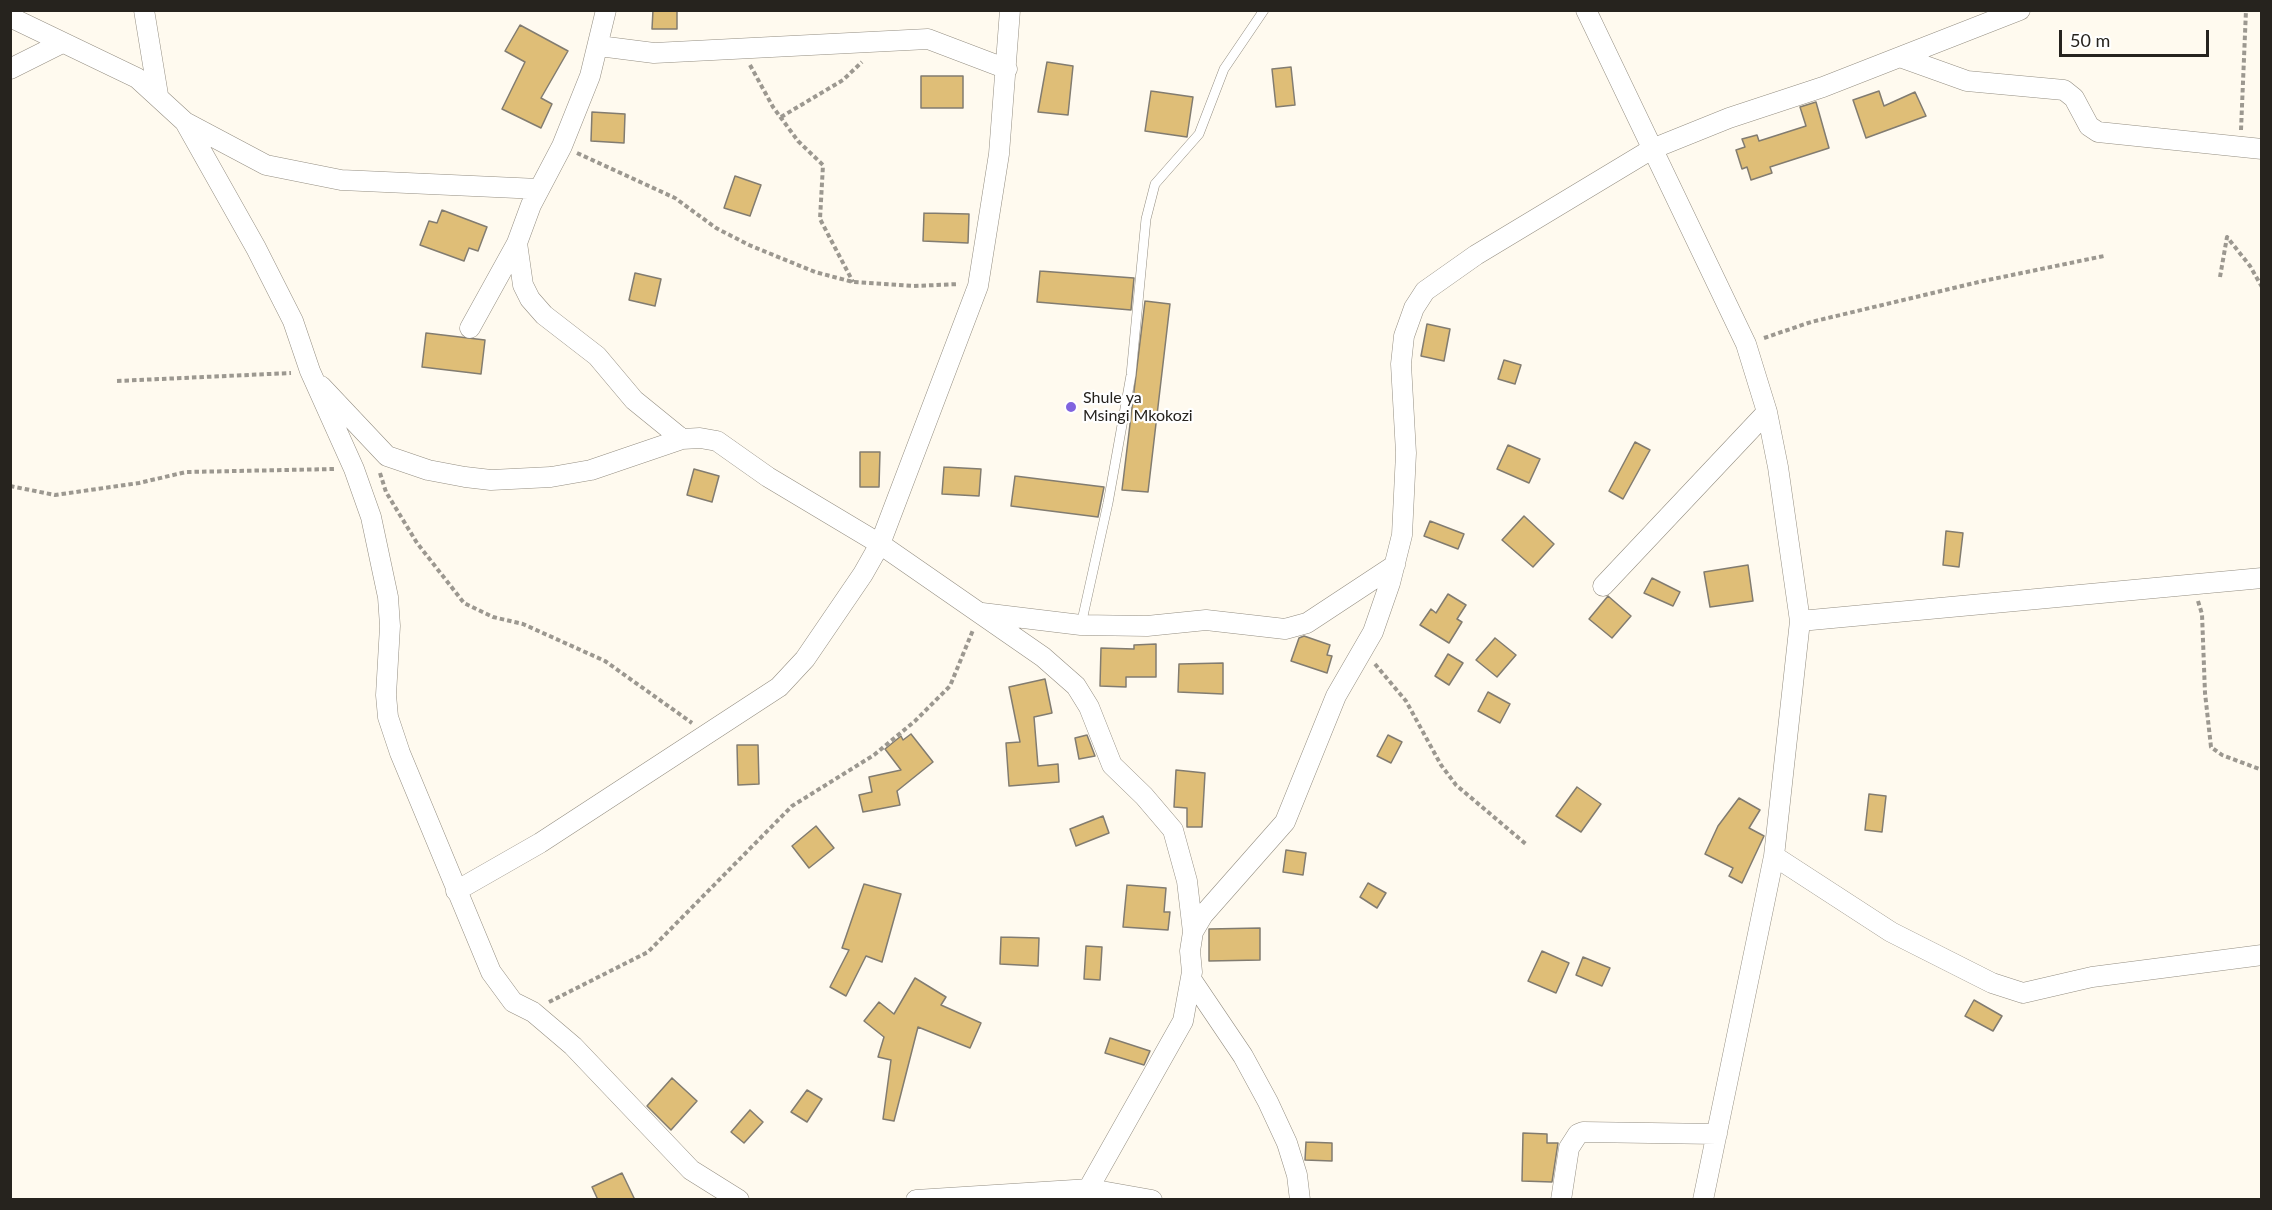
<!DOCTYPE html>
<style>
body{margin:0}
#map{position:relative;width:2272px;height:1210px;overflow:hidden;background:#fffaef;font-family:Lato,sans-serif}
canvas{display:block}
.frame{position:absolute;inset:0;border:12px solid #26231e;pointer-events:none}
.scale{position:absolute;left:2059px;top:30px;width:150px;height:27px;box-sizing:border-box;border:3px solid #26231e;border-top:0;padding-left:8px;font-size:18px;line-height:21px;white-space:nowrap;color:#26231e;-webkit-text-stroke:4px #fff;paint-order:stroke}
</style>
<div id="map">
<canvas width="2272" height="1210"></canvas>
<div class="frame"></div>
<div class="scale">50 m</div>
</div>
<script>
const c = document.querySelector('canvas').getContext('2d');
c.lineJoin = 'round';
function paint(path, color) {
  c.fillStyle = color;
  c.fill(path, 'evenodd');
}
function toPath(rows) {
  const path = new Path2D();
  for (const r of rows) {
    path.moveTo(r[0], r[1]);
    for (let i = 2; i < r.length; i += 2) path.lineTo(r[i], r[i + 1]);
  }
  return path;
}
function trace(path, color, width, dash) {
  c.strokeStyle = color;
  c.lineWidth = width;
  c.lineCap = dash ? 'butt' : 'round';
  c.setLineDash(dash || []);
  c.stroke(path);
}
function label(font, color, halo, rows, align = 'center') {
  c.font = font + ' Lato,sans-serif';
  c.lineWidth = 4.5;
  c.setLineDash([]);
  c.textBaseline = 'middle';
  c.strokeStyle = halo;
  c.fillStyle = color;
  for (const [text, x, y, turn = 0] of rows) {
    c.save();
    c.translate(x, y);
    c.rotate((+turn || 0) * Math.PI / 180);
    c.textAlign = isNaN(turn) ? turn : align;
    if (halo) c.strokeText(text, 0, 0);
    c.fillText(text, 0, 0);
    c.restore();
  }
}
const building = toPath([
 [653,10,677,10,677,29,652,29,653,10],
 [520,25,568,51,541,98,552,104,541,128,502,109,525,62,505,51,520,25],
 [1047,62,1073,66,1068,115,1038,112,1047,62],
 [1291,67,1295,105,1276,107,1272,69,1291,67],
 [921,76,963,76,963,108,921,108,921,76],
 [1151,91,1193,97,1187,137,1145,131,1151,91],
 [1879,91,1884,106,1915,92,1926,116,1866,138,1853,100,1879,91],
 [1816,102,1829,148,1770,167,1772,173,1751,180,1747,167,1742,169,1736,150,1745,147,1742,139,1757,135,1759,141,1806,126,1800,107,1816,102],
 [592,112,625,114,624,143,591,141,592,112],
 [735,176,761,185,750,216,724,208,735,176],
 [442,210,487,227,478,251,469,248,464,261,420,245,429,221,437,223,442,210],
 [924,213,969,214,968,243,923,241,924,213],
 [1040,271,1134,278,1131,310,1037,302,1040,271],
 [635,273,661,279,655,306,629,300,635,273],
 [1145,301,1170,304,1148,492,1122,490,1145,301],
 [1427,324,1450,329,1444,361,1421,356,1427,324],
 [426,333,485,340,481,374,422,367,426,333],
 [1504,360,1521,365,1515,384,1498,379,1504,360],
 [1635,442,1650,450,1623,499,1609,491,1635,442],
 [1508,445,1540,459,1529,483,1497,469,1508,445],
 [860,452,880,452,879,487,860,487,860,452],
 [944,467,981,469,979,496,942,494,944,467],
 [694,469,719,476,712,502,687,495,694,469],
 [1015,476,1104,487,1098,517,1011,506,1015,476],
 [1524,516,1554,544,1533,567,1502,540,1524,516],
 [1430,521,1464,534,1458,549,1424,536,1430,521],
 [1946,531,1963,533,1959,567,1943,565,1946,531],
 [1748,565,1753,601,1710,607,1704,572,1748,565],
 [1652,578,1680,592,1673,606,1644,593,1652,578],
 [1448,594,1466,605,1457,619,1462,622,1449,643,1420,625,1431,609,1436,613,1448,594],
 [1608,596,1631,616,1612,638,1589,619,1608,596],
 [1304,636,1330,645,1327,655,1332,656,1327,673,1291,661,1299,638,1304,636],
 [1495,638,1516,655,1497,677,1476,660,1495,638],
 [1156,644,1156,677,1126,677,1126,687,1100,686,1101,648,1134,649,1134,645,1156,644],
 [1448,654,1463,663,1449,685,1435,676,1448,654],
 [1223,663,1223,694,1178,692,1179,664,1223,663],
 [1045,679,1052,713,1034,717,1038,766,1058,764,1059,782,1009,786,1006,743,1020,742,1009,687,1045,679],
 [1488,692,1510,704,1500,723,1478,711,1488,692],
 [911,734,933,762,897,791,900,805,863,812,859,795,872,792,869,777,901,770,885,749,901,736,903,740,911,734],
 [1087,735,1095,756,1079,759,1075,738,1087,735],
 [1388,735,1402,742,1391,763,1377,756,1388,735],
 [737,745,758,745,759,784,738,785,737,745],
 [1176,770,1205,773,1202,827,1187,827,1187,808,1174,807,1176,770],
 [1577,787,1601,804,1581,832,1556,816,1577,787],
 [1869,794,1886,796,1882,832,1865,830,1869,794],
 [1739,798,1760,810,1749,828,1764,836,1742,883,1729,876,1733,868,1705,854,1718,826,1739,798],
 [1103,816,1109,833,1076,846,1070,829,1103,816],
 [816,826,834,848,809,868,792,846,816,826],
 [1286,850,1306,853,1303,875,1283,872,1286,850],
 [1368,883,1386,893,1377,908,1360,897,1368,883],
 [864,884,901,894,882,962,866,956,846,996,830,987,849,950,842,948,864,884],
 [1127,885,1166,888,1164,912,1170,912,1168,930,1123,927,1127,885],
 [1260,928,1260,960,1209,961,1209,929,1260,928],
 [1001,937,1039,938,1038,966,1000,964,1001,937],
 [1086,946,1102,947,1100,980,1084,979,1086,946],
 [1542,951,1569,963,1556,993,1528,981,1542,951],
 [1583,957,1610,968,1602,986,1576,975,1583,957],
 [915,978,946,997,941,1005,981,1023,970,1048,918,1027,894,1121,883,1119,891,1060,878,1057,884,1037,864,1021,879,1002,894,1014,915,978],
 [1974,1000,2002,1016,1993,1031,1965,1016,1974,1000],
 [1110,1038,1150,1051,1144,1065,1105,1053,1110,1038],
 [672,1078,697,1101,671,1130,647,1106,672,1078],
 [807,1090,822,1099,807,1122,791,1112,807,1090],
 [750,1110,763,1122,744,1143,731,1132,750,1110],
 [1523,1133,1547,1134,1547,1143,1558,1143,1552,1182,1522,1181,1523,1133],
 [1306,1142,1332,1143,1332,1161,1305,1160,1306,1142],
 [622,1173,635,1200,598,1200,592,1187,622,1173]
]);
const path = toPath([
 [750,65,773,107,798,141,823,165,820,219,853,282],
 [781,117,843,80,862,62],
 [2241,130,2246,10],
 [577,153,675,198,716,228,749,245,815,272,853,282,914,286,959,284],
 [2220,277,2227,237,2250,266,2262,287],
 [1764,338,1811,322,1983,281,2104,256],
 [117,381,291,373],
 [380,473,386,492,417,543,464,603,493,617,523,624,605,661,692,723],
 [10,486,55,495,139,483,186,472,335,469],
 [2198,601,2202,614,2205,693,2211,747,2222,755,2262,770],
 [1375,664,1406,701,1441,765,1456,785,1527,845],
 [549,1002,648,952,792,806,874,755,915,721,950,686,973,630]
]);
const service = toPath([
 [1081,625,1108,503,1131,375,1146,219,1155,184,1199,134,1224,69,1264,10]
]);
const minor = toPath([
 [144,10,158,95],
 [1586,10,1746,344,1767,412,1778,467,1800,621,1774,856,1703,1200],
 [10,17,137,78,185,122,266,165,341,180,539,189],
 [599,46,654,53,928,39,1007,69],
 [1900,57,1967,81,2064,90,2074,98,2089,126,2098,132,2262,149],
 [10,69,62,43],
 [185,122,256,248,293,321,310,371,354,469,371,517,388,597,390,626,386,695,388,717,400,753,491,972,513,1002,533,1012,573,1046,691,1170,739,1200],
 [517,243,523,285,530,299,544,315,597,356,634,400,682,439],
 [470,328,517,243,531,205,562,146,590,76,606,10],
 [321,386,387,456,428,470,465,477,491,480,551,477,591,470,682,439,700,438,717,441,768,477,880,544,1043,657,1076,686,1089,707,1112,765,1144,796,1173,830,1187,881,1193,932],
 [1603,586,1767,412],
 [982,613,1081,625,1147,626,1206,620,1285,629,1307,623,1395,565],
 [1800,621,2262,578],
 [1774,856,1891,932,1992,983,2023,993,2092,977,2262,955],
 [456,891,540,843,779,687,805,659,863,574,880,544,978,286,999,154,1010,10],
 [1191,979,1243,1056,1268,1102,1287,1143,1297,1175,1300,1200],
 [916,1200,1090,1189,1152,1200],
 [1082,1200,1183,1021,1192,972,1190,951,1193,932,1203,915,1285,822,1336,696,1373,632,1390,583,1402,535,1406,453,1401,364,1404,336,1414,308,1425,291,1476,255,1652,149,1729,118,1823,87,2020,10],
 [1561,1200,1569,1148,1578,1134,1583,1132,1717,1134]
]);
const markers = [
 [1071,407,6,"#8064df"]
];
const poiNames = [
 ["Shule ya",1083,398],
 ["Msingi Mkokozi",1083,416]
];
paint(building, '#dfbe77');
trace(building, '#827c70', 1.5);
trace(service, '#948e82', 10);
trace(minor, '#948e82', 21);
trace(path, '#9c9890', 4, [4.5, 3]);
trace(service, '#fff', 9);
trace(minor, '#fff', 20);
for (const [x, y, r, color] of markers) {
  const dot = new Path2D();
  dot.arc(x, y, r, 0, 2 * Math.PI);
  c.fillStyle = color;
  c.fill(dot);
  trace(dot, '#fff', 2);
}
label('16px', '#26231e', '#fff', poiNames, 'left');
</script>
